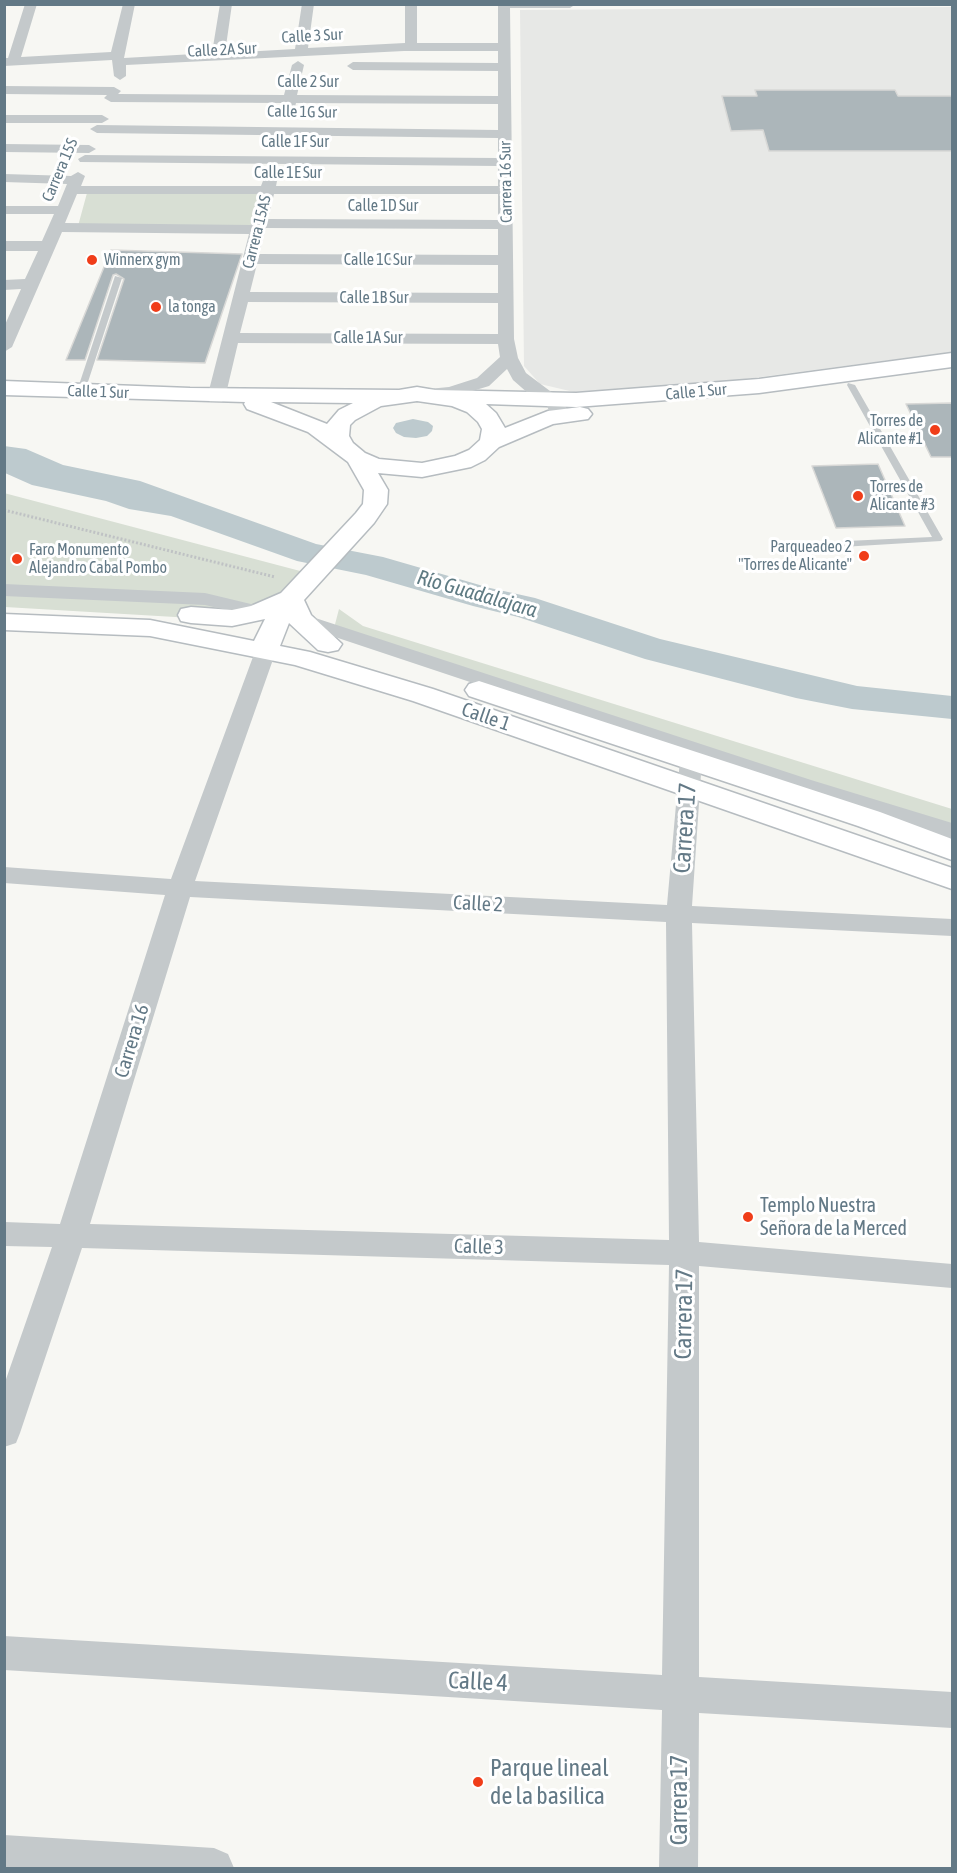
<!DOCTYPE html>
<meta charset="utf-8">
<style>
body{margin:0}
#map{position:relative;width:957px;height:1873px;overflow:hidden;background:#f7f7f3;font-family:"Asap Condensed",sans-serif}
canvas{display:block}
.frame{position:absolute;inset:0;border:6px solid #637986;pointer-events:none}
</style>
<div id="map">
<canvas width="957" height="1873"></canvas>
<div class="frame"></div>
</div>
<script>
const c = document.querySelector('canvas').getContext('2d');
c.lineJoin = 'round';
function paint(path, color) {
  c.fillStyle = color;
  c.fill(path, 'evenodd');
}
function toPath(rows) {
  const path = new Path2D();
  for (const r of rows) {
    path.moveTo(r[0], r[1]);
    for (let i = 2; i < r.length; i += 2) path.lineTo(r[i], r[i + 1]);
  }
  return path;
}
function trace(path, color, width, dash) {
  c.strokeStyle = color;
  c.lineWidth = width;
  c.lineCap = dash ? 'butt' : 'round';
  c.setLineDash(dash || []);
  c.stroke(path);
}
function label(font, color, halo, rows, align = 'center') {
  c.font = font + ' "Asap Condensed",sans-serif';
  c.lineWidth = 6;
  c.setLineDash([]);
  c.textBaseline = 'middle';
  c.strokeStyle = halo;
  c.fillStyle = color;
  for (const [text, x, y, turn = 0] of rows) {
    c.save();
    c.translate(x, y);
    c.rotate((+turn || 0) * Math.PI / 180);
    c.textAlign = isNaN(turn) ? turn : align;
    if (halo) c.strokeText(text, 0, 0);
    c.fillText(text, 0, 0);
    c.restore();
  }
}
const built = toPath([
 [952,7,952,352,730,381,620,390,574,392,540,384,524,366,520,10]
]);
const green = toPath([
 [87,193,262,194,253,227,78,226],
 [4,493,304,572,282,599,192,618,5,607],
 [339,609,363,626,952,809,952,834,333,632]
]);
const water = toPath([
 [413,419,428,422,433,426,432,431,427,436,416,438,404,437,396,433,393,428,396,423],
 [4,446,26,449,63,465,140,481,316,544,383,557,490,588,535,598,660,639,857,686,952,696,952,719,852,709,796,698,645,659,518,617,473,606,366,575,297,561,171,516,129,509,106,501,32,485,5,473]
]);
const building = toPath([
 [755,90,895,90,898,96,952,96,952,151,769,151,763,130,731,131,722,96,757,96,755,90],
 [111,250,242,254,205,363,97,360,124,279,116,274,113,275,85,360,66,360,111,250],
 [952,403,952,457,931,457,906,404,952,403],
 [878,464,905,526,836,528,812,466,878,464]
]);
const path = toPath([
 [4,510,275,577]
]);
const lane = toPath([
 [115,276,122,278,85,391,78,393,77,391,115,276],
 [848,383,855,385,943,539,941,541,825,548,820,545,825,542,932,537,847,385,848,383]
]);
const street = toPath([
 [25,4,37,4,21,57,111,52,123,4,135,4,124,58,212,53,220,4,232,4,225,53,295,49,302,4,314,4,308,48,405,43,405,4,417,4,417,43,498,43,498,4,576,4,570,8,510,8,514,339,518,358,526,373,562,400,567,409,563,418,548,423,542,422,539,418,549,411,546,403,529,394,513,380,507,369,489,386,456,396,424,399,418,398,415,394,418,390,449,387,477,378,500,357,498,344,238,343,225,398,222,402,210,402,207,398,249,234,62,232,12,347,4,352,4,327,21,289,4,290,4,280,25,279,38,251,4,251,4,241,42,241,54,214,4,214,4,206,58,206,67,184,4,182,4,174,71,176,78,172,85,176,81,186,261,186,266,173,271,172,278,176,276,186,498,186,498,166,80,162,78,159,85,155,498,158,498,138,97,133,90,129,97,125,498,130,498,104,296,103,293,115,286,119,279,115,282,103,111,102,104,98,107,95,4,94,4,86,114,87,121,91,118,94,284,95,292,65,298,61,304,65,297,95,498,96,498,71,353,70,347,66,353,62,498,63,498,51,404,51,126,65,126,76,120,80,114,76,112,60,4,66,4,58,8,58,25,4],
 [77,194,259,194,251,225,65,223,77,194],
 [274,194,498,194,498,220,268,219,274,194],
 [266,228,498,229,498,255,259,254,266,228],
 [257,264,498,265,498,293,250,292,257,264],
 [248,302,498,303,498,334,240,333,248,302],
 [4,115,102,115,109,119,102,123,4,123,4,115],
 [4,144,89,145,96,149,89,153,4,152,4,144],
 [4,584,205,593,255,605,258,609,255,613,248,615,205,605,4,596,4,584],
 [300,613,811,780,952,823,952,839,702,759,692,906,952,919,952,936,692,923,699,1242,952,1264,952,1288,699,1266,699,1677,952,1692,952,1728,699,1713,698,1868,659,1868,662,1710,4,1670,4,1636,662,1675,669,1265,82,1248,20,1433,16,1443,4,1447,4,1385,52,1247,4,1246,4,1222,60,1224,165,895,4,883,4,867,171,879,257,646,265,645,273,646,276,651,195,881,667,905,680,760,686,754,293,623,290,619,293,615,300,613],
 [190,897,666,922,669,1240,90,1224,190,897],
 [4,1835,214,1848,228,1854,234,1868,4,1868,4,1835]
]);
const secondary = toPath([
 [952,353,952,367,759,393,576,407,486,404,496,413,505,428,548,411,580,407,588,409,592,414,588,419,553,424,499,447,485,460,471,467,422,477,378,473,388,490,387,504,374,523,304,600,311,615,342,644,338,650,328,652,318,650,289,623,280,646,310,652,433,689,952,868,952,889,413,701,295,665,150,636,4,630,4,614,150,620,254,641,265,619,232,626,191,623,181,621,178,615,181,609,191,607,232,610,251,606,281,593,356,513,363,504,364,490,348,462,308,432,247,409,244,404,245,402,4,395,4,381,190,388,399,390,417,387,435,390,576,393,759,379,952,353],
 [417,401,452,406,467,412,478,422,482,429,480,440,469,450,455,456,422,463,379,459,365,453,353,443,349,436,350,425,355,420,381,406,417,401],
 [271,402,353,403,339,410,327,424,271,402],
 [479,681,880,812,952,839,952,860,858,826,469,696,465,690,469,684,479,681]
]);
const markers = [
 [92,260,6,"#f03d19"],
 [156,307,6,"#f03d19"],
 [935,430,6,"#f03d19"],
 [858,496,6,"#f03d19"],
 [864,556,6,"#f03d19"],
 [17,559,6,"#f03d19"],
 [748,1217,6,"#f03d19"],
 [478,1782,6,"#f03d19"]
];
const farStreetnames = [
 ["Calle 3 Sur",312,36,-3],
 ["Calle 2A Sur",222,50,-3],
 ["Calle 2 Sur",308,82],
 ["Calle 1G Sur",302,112,1],
 ["Calle 1F Sur",295,142],
 ["Carrera 15S",60,170,-67],
 ["Calle 1E Sur",288,173],
 ["Carrera 16 Sur",506,182,-91],
 ["Calle 1D Sur",383,206],
 ["Carrera 15AS",257,232,-76],
 ["Calle 1C Sur",378,260],
 ["Calle 1B Sur",374,298],
 ["Calle 1A Sur",368,338],
 ["Calle 1 Sur",98,392,2],
 ["Calle 1 Sur",696,392,-5]
];
const farPoinames = [
 ["Winnerx gym",104,260],
 ["la tonga",168,307],
 ["Torres de",923,421,"right"],
 ["Alicante #1",923,439,"right"],
 ["Torres de",870,487],
 ["Alicante #3",870,505],
 ["Parqueadeo 2",852,547,"right"],
 ["\"Torres de Alicante\"",852,565,"right"],
 ["Faro Monumento",29,550],
 ["Alejandro Cabal Pombo",29,568]
];
const streetNames = [
 ["Calle 1",486,717,19],
 ["Calle 2",478,904,3],
 ["Carrera 16",132,1041,-73],
 ["Calle 3",479,1247,2]
];
const poiNames = [
 ["Templo Nuestra",760,1206],
 ["Señora de la Merced",760,1229]
];
const waterNames = [
 ["Río Guadalajara",477,594,16]
];
const nearStreetnames = [
 ["Carrera 17",685,828,-86],
 ["Carrera 17",684,1314,-89],
 ["Calle 4",478,1682,3],
 ["Carrera 17",679,1800,-90]
];
const nearPoinames = [
 ["Parque lineal",490,1768],
 ["de la basilica",490,1796]
];
paint(built, '#e7e8e6');
paint(green, '#d8dfd4');
paint(water, '#bdcace');
paint(building, '#acb6ba');
trace(building, '#d8d8d6', 1.5);
trace(secondary, '#b6bcc0', 3);
trace(path, '#bfc2c4', 3, [2, 2]);
paint(lane, '#c4c9cb');
paint(street, '#c4c9cb');
paint(secondary, '#fff');
for (const [x, y, r, color] of markers) {
  const dot = new Path2D();
  dot.arc(x, y, r, 0, 2 * Math.PI);
  c.fillStyle = color;
  c.fill(dot);
  trace(dot, '#fff', 2);
}
label('16px', '#637986', '#fff', farStreetnames);
label('16px', '#637986', '#fff', farPoinames, 'left');
label('20px', '#637986', '#fff', streetNames);
label('20px', '#637986', '#fff', poiNames, 'left');
label('italic 21px', '#5f7b83', '#fff', waterNames);
label('24px', '#637986', '#fff', nearStreetnames);
label('24px', '#637986', '#fff', nearPoinames, 'left');
</script>
